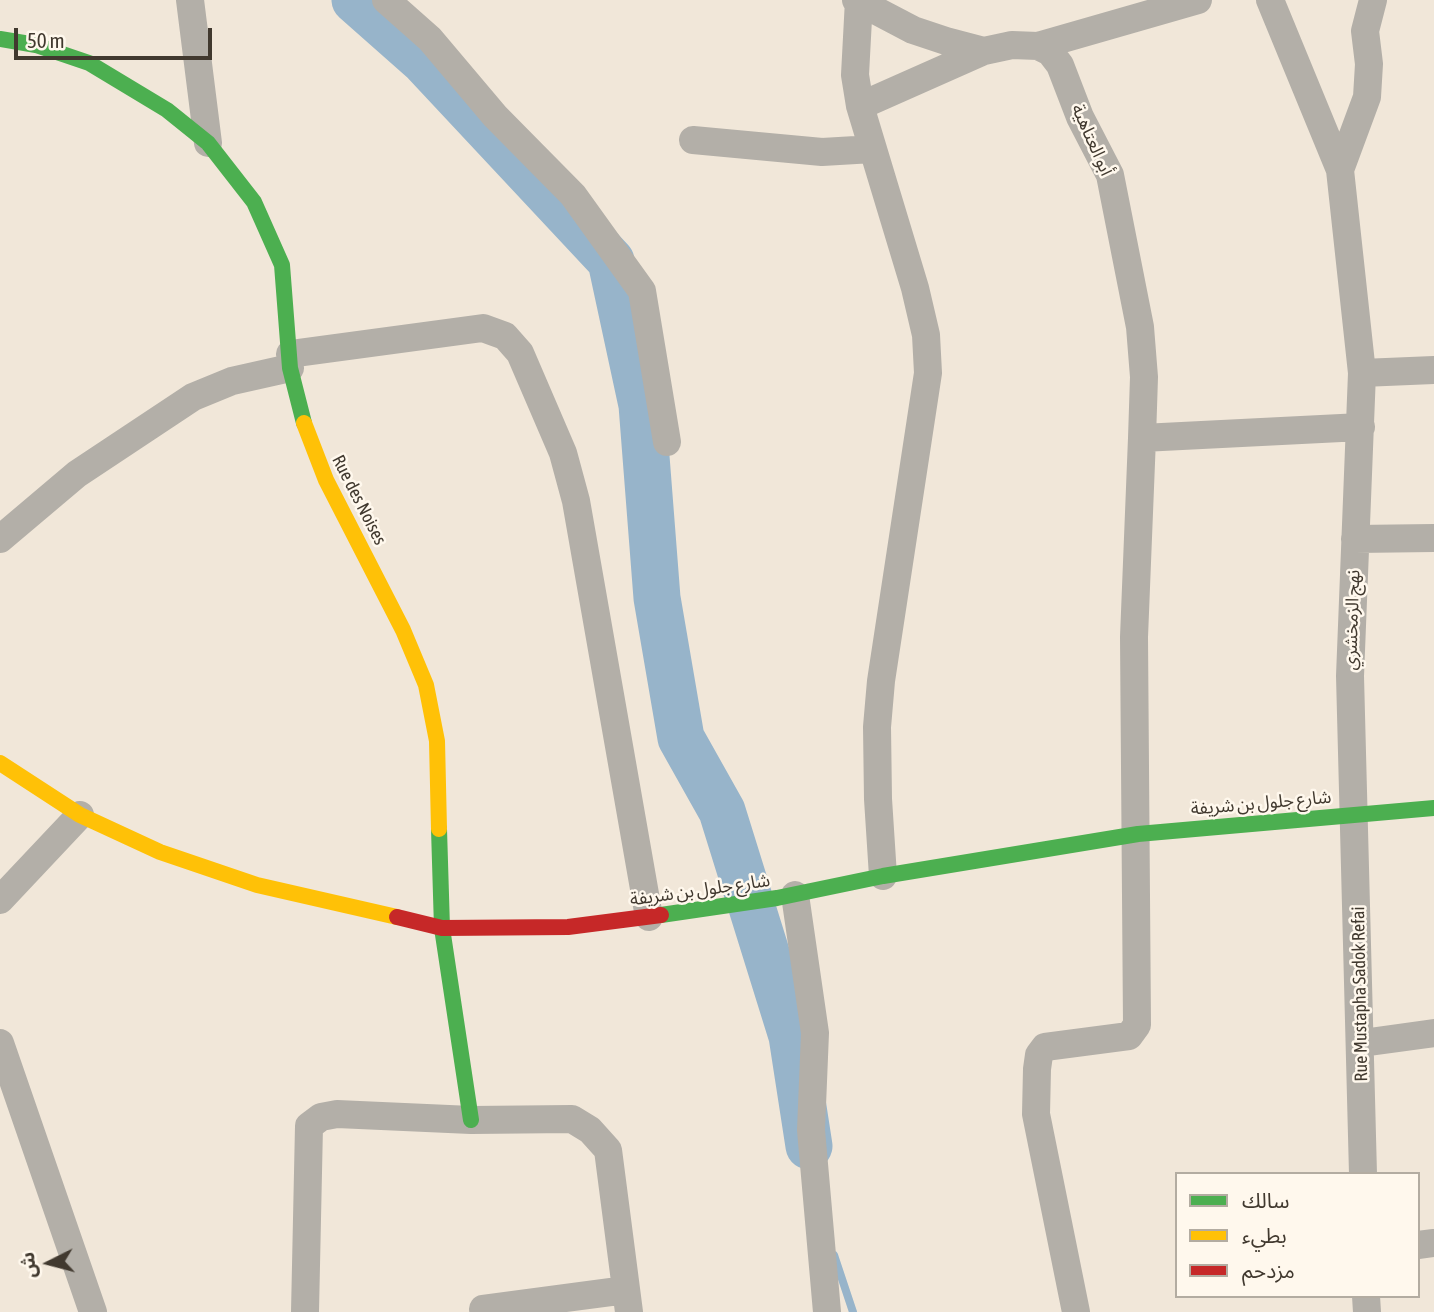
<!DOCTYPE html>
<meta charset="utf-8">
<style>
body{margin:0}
#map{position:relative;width:1434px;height:1312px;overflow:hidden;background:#f1e7d9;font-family:"Asap Condensed","Noto Sans Arabic",sans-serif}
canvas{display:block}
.legend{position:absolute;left:1175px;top:1172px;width:245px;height:126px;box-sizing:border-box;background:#fff8ed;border:2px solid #b3aca1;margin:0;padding:9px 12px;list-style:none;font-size:21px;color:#41392f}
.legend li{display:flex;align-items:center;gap:14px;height:35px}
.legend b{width:35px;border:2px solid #b3aca1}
.north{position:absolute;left:14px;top:1228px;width:70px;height:70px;-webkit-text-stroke:5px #fff8ed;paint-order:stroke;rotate:264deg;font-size:19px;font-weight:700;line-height:28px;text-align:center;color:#41392f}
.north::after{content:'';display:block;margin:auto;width:24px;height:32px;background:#41392f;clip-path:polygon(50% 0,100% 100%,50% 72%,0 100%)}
.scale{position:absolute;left:14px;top:28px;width:198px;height:32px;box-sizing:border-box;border:4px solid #41392f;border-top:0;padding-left:9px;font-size:21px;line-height:24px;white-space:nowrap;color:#41392f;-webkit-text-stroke:5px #fff8ed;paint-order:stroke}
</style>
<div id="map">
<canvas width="1434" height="1312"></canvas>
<ul class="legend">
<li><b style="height:9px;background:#4caf50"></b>سالك</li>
<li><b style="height:9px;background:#ffc107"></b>بطيء</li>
<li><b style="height:9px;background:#c62828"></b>مزدحم</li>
</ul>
<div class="north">ش</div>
<div class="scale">50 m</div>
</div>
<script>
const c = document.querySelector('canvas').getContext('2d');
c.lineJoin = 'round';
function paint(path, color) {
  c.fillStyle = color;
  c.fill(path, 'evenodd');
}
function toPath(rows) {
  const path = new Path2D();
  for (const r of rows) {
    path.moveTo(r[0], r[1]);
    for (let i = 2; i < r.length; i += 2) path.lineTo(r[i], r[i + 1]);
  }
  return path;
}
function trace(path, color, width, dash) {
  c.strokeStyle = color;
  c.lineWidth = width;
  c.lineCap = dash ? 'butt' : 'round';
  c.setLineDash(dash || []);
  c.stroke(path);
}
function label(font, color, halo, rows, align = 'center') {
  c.font = font + ' "Asap Condensed","Noto Sans Arabic",sans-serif';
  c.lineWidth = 5;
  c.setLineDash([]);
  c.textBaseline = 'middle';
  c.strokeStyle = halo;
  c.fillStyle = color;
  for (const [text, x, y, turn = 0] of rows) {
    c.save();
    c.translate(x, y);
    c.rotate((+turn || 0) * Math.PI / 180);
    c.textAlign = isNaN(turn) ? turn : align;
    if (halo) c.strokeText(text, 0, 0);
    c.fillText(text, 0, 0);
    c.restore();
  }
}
const water = toPath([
 [336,0,374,0,434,52,416,69]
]);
const stream = toPath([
 [834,1255,853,1312]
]);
const river = toPath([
 [355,0,424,61,611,261,642,405,657,598,681,738,722,811,792,1036,809,1146]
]);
const street = toPath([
 [190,0,208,143],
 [386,0,430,39,495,116,573,195,642,291,667,442],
 [856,0,913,30,946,41,984,51,1012,45,1038,46,1050,52,1060,65,1080,117,1110,175,1140,327,1144,377,1142,438],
 [859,0,855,75,860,106,915,288,926,335,928,373,881,681,877,727,878,799,883,876],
 [1270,0,1340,170,1362,373,1350,676,1363,1174],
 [1038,46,1198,0],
 [860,106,984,51],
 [693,140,822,152,873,149],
 [1340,170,1367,97,1369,64,1365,31,1373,0],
 [290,354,483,328,505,336,520,353,563,453,576,501,649,917],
 [1362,373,1434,370],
 [0,539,77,474,193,397,232,381,290,368],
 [1355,539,1434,538],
 [795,895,815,1033,811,1130,827,1312],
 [0,900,80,815],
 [0,1043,93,1312],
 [1362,1043,1434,1033],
 [1418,1245,1434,1243],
 [1366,1296,1367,1312],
 [483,1309,626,1290],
 [305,1312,309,1126,321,1117,337,1114,471,1120,572,1119,590,1130,608,1150,629,1312],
 [1076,1312,1036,1114,1037,1069,1039,1055,1045,1047,1129,1036,1137,1025,1134,637,1142,438,1361,427]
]);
const fast = toPath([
 [0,39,36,45,89,63,167,110,208,143,254,202,282,265,290,368,304,423],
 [439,829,442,928,471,1120],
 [661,915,777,898,883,876,1138,834,1434,808]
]);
const slow = toPath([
 [304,423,326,480,403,630,426,685,437,741,439,829],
 [0,763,80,815,160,852,257,885,397,917]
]);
const jam = toPath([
 [397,917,442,928,568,927,661,915]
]);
const streetNames = [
 ["أبو العتاهية",1092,140,66],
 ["Rue des Noises",359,500,63],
 ["نهج الزمخشري",1352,620,-88],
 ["شارع جلول بن شريفة",1261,803,-5],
 ["شارع جلول بن شريفة",700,890,-8],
 ["Rue Mustapha Sadok Refai",1360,994,-91]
];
paint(water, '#97b4ca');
trace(stream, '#97b4ca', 8);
trace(river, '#97b4ca', 47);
trace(street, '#b3afa8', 28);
trace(fast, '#4caf50', 16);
trace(slow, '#ffc107', 16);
trace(jam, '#c62828', 16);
label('18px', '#41392f', '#fff8ed', streetNames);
</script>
